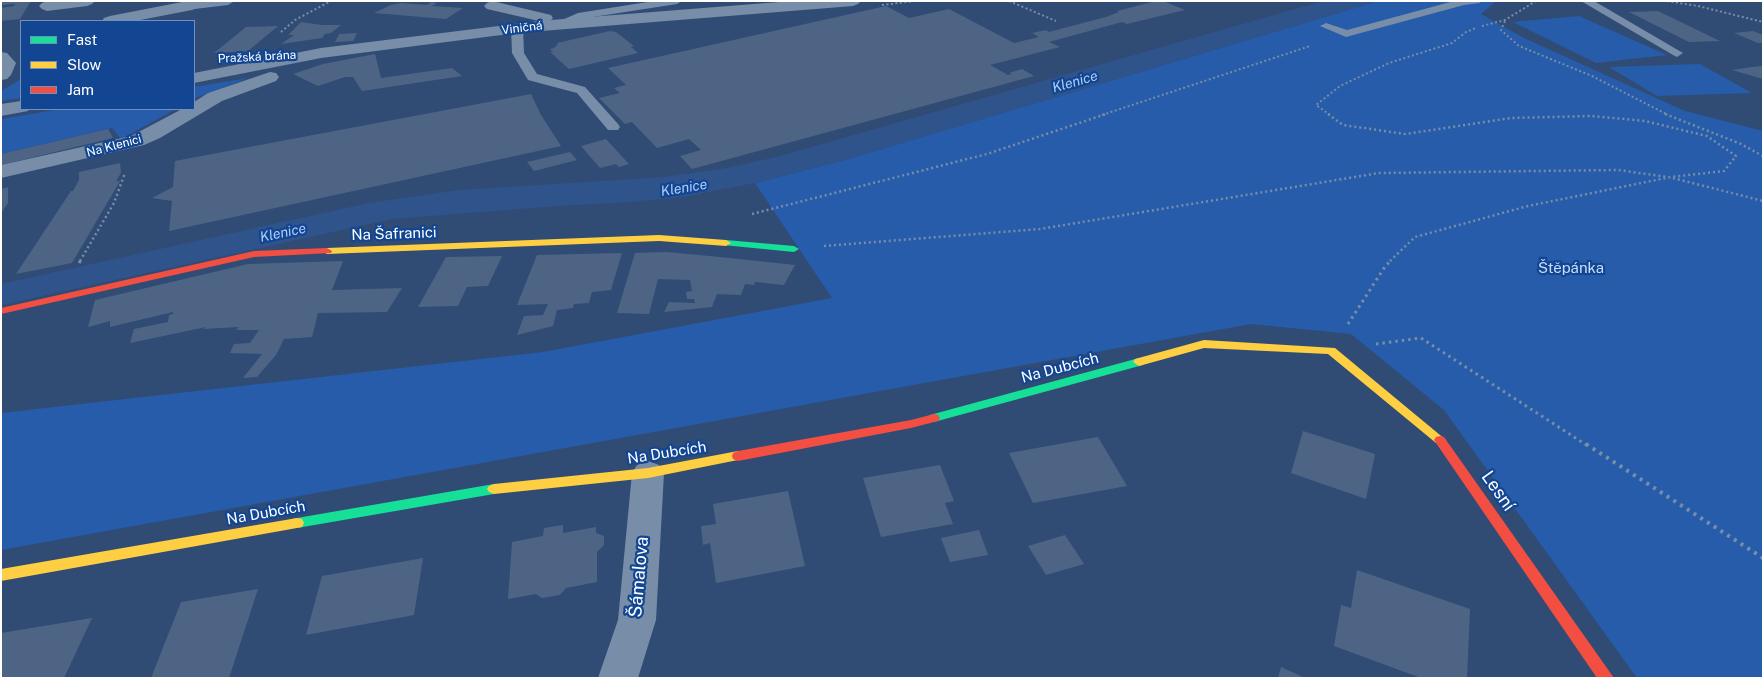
<!DOCTYPE html>
<meta charset="utf-8">
<style>
body{margin:0}
#map{position:relative;width:1764px;height:679px;overflow:hidden;background:#304c75;font-family:"Public Sans",sans-serif}
canvas{display:block}
.frame{position:absolute;inset:0;border:2px solid #fff;pointer-events:none}
.legend{position:absolute;left:20px;top:20px;width:175px;height:90px;box-sizing:border-box;background:#134692;border:1px solid #7190be;margin:0;padding:6px 9px;list-style:none;font-size:15px;color:#fff}
.legend li{display:flex;align-items:center;gap:10px;height:25px}
.legend b{width:25px;border:1px solid #7190be}
</style>
<div id="map">
<canvas width="1764" height="679"></canvas>
<div class="frame"></div>
<ul class="legend">
<li><b style="height:6px;background:#16e098"></b>Fast</li>
<li><b style="height:6px;background:#ffcf43"></b>Slow</li>
<li><b style="height:6px;background:#f24e42"></b>Jam</li>
</ul>
</div>
<script>
const c = document.querySelector('canvas').getContext('2d');
c.lineJoin = 'round';
function paint(path, color) {
  c.fillStyle = color;
  c.fill(path, 'evenodd');
}
function toPath(rows) {
  const path = new Path2D();
  for (const r of rows) {
    path.moveTo(r[0], r[1]);
    for (let i = 2; i < r.length; i += 2) path.lineTo(r[i], r[i + 1]);
  }
  return path;
}
function trace(path, color, width, dash) {
  c.strokeStyle = color;
  c.lineWidth = width;
  c.lineCap = dash ? 'butt' : 'round';
  c.setLineDash(dash || []);
  c.stroke(path);
}
function label(font, color, halo, rows, align = 'center') {
  c.font = font + ' "Public Sans",sans-serif';
  c.lineWidth = 4.5;
  c.setLineDash([]);
  c.textBaseline = 'middle';
  c.strokeStyle = halo;
  c.fillStyle = color;
  for (const [text, x, y, turn = 0] of rows) {
    c.save();
    c.translate(x, y);
    c.rotate((+turn || 0) * Math.PI / 180);
    c.textAlign = isNaN(turn) ? turn : align;
    if (halo) c.strokeText(text, 0, 0);
    c.fillText(text, 0, 0);
    c.restore();
  }
}
const green = toPath([
 [1378,1,1496,1,1481,14,1524,38,1685,111,1763,131,1763,678,1637,678,1444,410,1351,334,1251,324,1,550,1,413,543,352,832,298,755,183,845,160],
 [1579,16,1667,55,1596,63,1513,22],
 [1700,64,1752,93,1657,96,1609,67],
 [248,78,198,97,194,99,194,87],
 [21,79,21,98,1,101,1,91],
 [61,109,176,109,121,139,112,128,1,154,1,119]
]);
const water = toPath([
 [1323,1,1378,1,845,160,755,183,682,197,631,202,558,206,392,219,1,305,1,284,369,203,459,190,664,177,727,168,780,156]
]);
const building = toPath([
 [1,1,31,1,20,19,1,21,1,8,14,6,15,4,1,5],
 [1156,1,1163,1,1185,10,1127,24,1122,22,1049,42,1060,47,990,65,1008,75,1012,74,1009,73,1022,69,1034,76,692,169,680,156,701,150,689,139,657,148,632,122,625,124,599,98,620,93,614,88,626,85,608,68,886,6,909,18,949,9,1014,43,1039,37,1032,33,1046,30,1049,32,1106,17,1119,12,1117,11],
 [431,2,437,3,432,6,463,8,446,19,374,13,391,5,401,3,427,5],
 [1658,11,1720,41,1689,42,1629,12],
 [301,22,322,25,341,25,331,33,325,34,322,38,281,44,294,35,288,35],
 [278,26,248,51,214,53,246,27],
 [610,31,616,32,634,46,631,47,638,53,569,69,550,52,553,52,550,49,554,48,558,44,557,43],
 [1753,31,1763,35,1763,43,1758,43,1734,33],
 [357,33,353,41,335,42,339,34],
 [375,54,381,78,452,68,462,76,362,91,353,77,345,77,318,86,293,74,323,64],
 [1762,66,1763,79,1732,70,1752,67],
 [531,94,541,115,561,146,169,231,172,201,152,198,173,187,175,161],
 [108,129,113,138,1,165,1,154],
 [606,139,629,164,619,167,616,164,600,168,581,146],
 [570,152,577,160,534,171,527,162],
 [120,163,121,173,116,181,120,181,72,263,16,274,71,191,73,191,79,180,79,172],
 [8,187,8,203,1,213,1,189],
 [666,252,720,257,795,265,784,285,755,282,754,285,745,284,741,295,717,294,712,307,664,312,669,302,695,303,694,299,687,299,686,292,692,291,690,280,658,279,649,314,617,313,635,253],
 [622,253,611,290,592,292,589,303,574,304,573,308,557,310,553,326,517,335,524,316,543,315,548,304,517,305,537,255],
 [502,256,488,286,467,287,458,306,418,307,446,257],
 [343,261,332,290,402,288,387,312,318,313,312,337,284,339,276,355,257,377,243,378,262,354,230,353,234,344,250,343,259,330,236,330,239,327,203,329,206,327,130,343,134,329,168,322,169,315,173,314,173,312,110,327,110,321,88,327,95,300,248,264],
 [1303,431,1375,454,1366,499,1291,473],
 [1098,437,1127,486,1033,503,1009,453],
 [940,465,954,501,945,503,953,524,881,537,863,478],
 [788,491,805,566,716,583,710,543,703,545,701,526,716,524,713,504],
 [563,525,563,533,596,527,596,533,604,536,604,545,597,552,597,582,566,588,560,595,542,598,536,594,508,599,512,542,543,536,544,528],
 [979,530,988,555,950,562,941,538],
 [1065,535,1084,564,1046,575,1028,546],
 [423,558,414,615,306,635,322,576],
 [1357,570,1470,609,1467,678,1421,678,1334,646,1341,605,1351,608],
 [258,589,229,678,151,678,181,602],
 [92,618,64,678,1,678,1,633],
 [1281,667,1305,678,1278,678]
]);
const pathFar3 = toPath([
 [1009,1,1056,21],
 [1667,1,1698,6,1763,22],
 [882,5,914,1],
 [1505,21,1501,30,1519,46,1592,76,1668,115],
 [1482,26,1505,20,1536,1],
 [281,32,295,20,331,1],
 [1102,115,1310,46],
 [1330,115,1316,105,1340,86,1389,63,1452,43,1466,32,1476,28]
]);
const pathFar2 = toPath([
 [1328,114,1343,125,1405,134,1511,118,1592,116,1645,121,1707,136,1736,156,1724,171,1671,177,1528,206,1415,237,1390,261],
 [1665,114,1741,144,1763,156],
 [1673,178,1763,201],
 [752,214,987,154,1106,114],
 [824,246,1040,229,1379,173,1618,170,1667,177],
 [80,261,114,203,125,173]
]);
const pathFar1 = toPath([
 [79,263,81,260],
 [1348,324,1386,265,1392,260],
 [1376,344,1421,338,1588,446]
]);
const path = toPath([
 [1586,444,1763,558]
]);
const lane = toPath([
 [208,1,233,2,228,5,186,10,181,7,186,4,208,1],
 [654,1,682,1,677,4,580,19,561,26,555,23,578,13,654,1],
 [1454,1,1481,1,1480,3,1464,5,1346,37,1320,26,1326,23,1347,30,1454,1],
 [1581,1,1594,1,1683,53,1677,57,1673,55,1581,1],
 [517,25,523,28,524,53,537,74,585,87,618,124,620,127,618,130,608,130,577,93,528,80,512,53,511,28,517,25]
]);
const street = toPath([
 [47,1,95,1,92,4,87,6,47,11,42,9,39,6,42,3,47,1],
 [187,1,209,1,206,4,192,10,135,21,102,21,104,18,110,16,187,1],
 [492,1,551,15,553,18,551,20,792,1,861,1,858,4,853,6,517,33,321,58,194,83,194,73,321,48,539,21,487,9,484,6,487,3,492,1],
 [1,52,7,53,16,63,11,75,7,79,1,80,1,52],
 [270,72,276,73,279,77,276,81,222,101,160,138,144,145,1,178,1,165,131,136,182,109,194,109,194,102,208,93,270,72],
 [21,101,21,109,29,109,28,111,1,116,1,104,21,101],
 [648,461,659,465,664,473,656,620,638,678,598,678,618,620,632,473,637,465,648,461]
]);
const fast = toPath([
 [726,240,794,246,799,249,794,252,723,245,721,243,723,241,726,240],
 [1139,358,1143,359,1145,362,1143,365,934,422,930,421,928,418,930,415,1139,358],
 [494,484,499,486,501,489,499,492,494,494,297,528,292,527,290,523,292,519,297,518,494,484]
]);
const slow = toPath([
 [659,235,726,240,731,243,726,246,659,241,327,254,322,251,327,248,659,235],
 [1204,340,1335,348,1446,440,1444,443,1440,444,1436,443,1328,354,1204,348,1139,366,1133,362,1135,359,1204,340],
 [738,451,743,453,744,456,743,459,648,478,494,494,489,492,487,489,489,486,494,484,648,468,738,451],
 [297,518,302,519,304,523,302,527,297,528,1,581,1,569,297,518]
]);
const jam = toPath([
 [327,248,332,251,331,253,254,257,1,314,1,308,254,251,327,248],
 [934,414,938,415,940,418,938,421,911,428,738,461,733,459,732,456,733,453,738,451,911,420,934,414],
 [1440,436,1444,437,1614,678,1597,678,1436,443,1434,440,1436,437,1440,436]
]);
const farStreetnames = [
 ["Viničná",522,28,-7],
 ["Pražská brána",257,57,-3],
 ["Na Klenici",114,146,-15]
];
const farWaternames = [
 ["Klenice",1075,82,-16],
 ["Klenice",684,188,-9],
 ["Klenice",283,233,-12]
];
const streetNames = [
 ["Na Šafranici",394,234,-2],
 ["Na Dubcích",1060,368,-15],
 ["Na Dubcích",667,453,-9],
 ["Na Dubcích",266,513,-10]
];
const parkNames = [
 ["Štěpánka",1571,268]
];
const nearStreetnames = [
 ["Lesní",1498,491,55],
 ["Šámalova",639,577,-85]
];
paint(green, '#265caa');
paint(water, '#2f538b');
paint(building, '#4d6485');
trace(pathFar3, '#788da8', 2, [2, 2.5]);
trace(pathFar2, '#788da8', 2.5, [2, 3]);
trace(pathFar1, '#788da8', 3, [2.5, 4]);
trace(path, '#788da8', 4, [3, 5]);
paint(lane, '#788da8');
paint(street, '#788da8');
paint(fast, '#16e098');
paint(slow, '#ffcf43');
paint(jam, '#f24e42');
label('12px', '#fff', '#134692', farStreetnames);
label('italic 14px', '#accdf9', '#134692', farWaternames);
label('15px', '#fff', '#134692', streetNames);
label('15px', '#c8defd', '#134692', parkNames);
label('18px', '#fff', '#134692', nearStreetnames);
</script>
